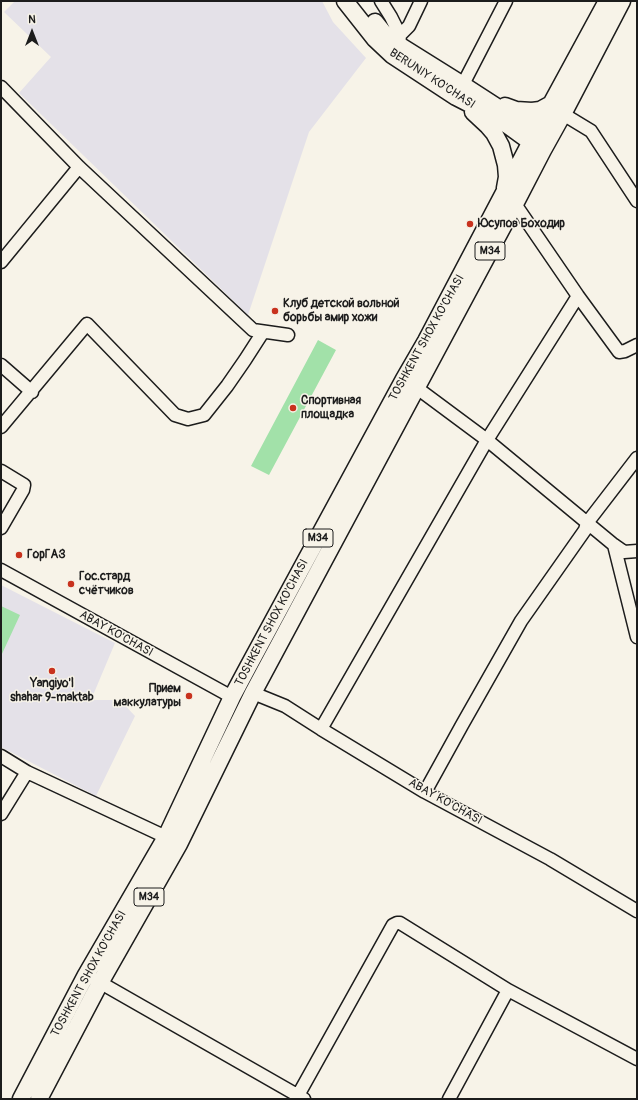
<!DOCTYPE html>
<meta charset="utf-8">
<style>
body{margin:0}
#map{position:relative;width:638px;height:1100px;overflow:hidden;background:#f7f3e8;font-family:Pangolin,sans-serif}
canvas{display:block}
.frame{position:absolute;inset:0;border:2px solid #1c1c1c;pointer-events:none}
.north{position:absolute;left:12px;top:12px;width:40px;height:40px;-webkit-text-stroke:3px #f7f3e8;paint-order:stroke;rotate:0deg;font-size:11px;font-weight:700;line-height:16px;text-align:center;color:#1c1c1c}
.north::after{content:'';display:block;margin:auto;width:14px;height:18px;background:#1c1c1c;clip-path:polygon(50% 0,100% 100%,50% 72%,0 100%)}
</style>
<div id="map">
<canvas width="638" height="1100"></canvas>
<div class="frame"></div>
<div class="north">N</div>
</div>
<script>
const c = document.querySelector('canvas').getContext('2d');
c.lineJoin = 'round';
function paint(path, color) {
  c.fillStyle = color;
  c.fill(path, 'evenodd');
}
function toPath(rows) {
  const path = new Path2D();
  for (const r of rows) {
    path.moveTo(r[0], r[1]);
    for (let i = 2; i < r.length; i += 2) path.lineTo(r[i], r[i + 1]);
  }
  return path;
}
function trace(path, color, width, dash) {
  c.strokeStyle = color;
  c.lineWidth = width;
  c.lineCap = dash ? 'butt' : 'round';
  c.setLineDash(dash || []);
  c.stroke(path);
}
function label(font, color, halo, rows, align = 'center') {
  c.font = font + ' Pangolin,sans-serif';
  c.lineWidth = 3;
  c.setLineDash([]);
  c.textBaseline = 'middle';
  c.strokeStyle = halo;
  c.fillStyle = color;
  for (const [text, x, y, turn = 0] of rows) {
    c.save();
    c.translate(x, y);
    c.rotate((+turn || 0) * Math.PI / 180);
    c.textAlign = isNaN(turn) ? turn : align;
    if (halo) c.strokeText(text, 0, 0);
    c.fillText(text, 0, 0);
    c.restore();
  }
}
const built = toPath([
 [15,1,322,1,333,22,366,58,309,132,248,315,19,93,51,57,4,12],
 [1,585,115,643,91,700,120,700,135,716,96,796,1,747]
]);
const green = toPath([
 [318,340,336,350,269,475,251,466],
 [1,606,20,615,1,656]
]);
const minor = toPath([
 [381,1,391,17,400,35,399,45],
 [400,35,409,26,421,1],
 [1,87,79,167,253,330,288,335],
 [459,92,506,1],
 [563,114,591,131,637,201],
 [515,204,578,296,619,352,625,351,637,345],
 [1,262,79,167],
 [1,365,32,392],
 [417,388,487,440,614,545,624,552,637,551],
 [1,427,87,324,175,415,188,419,204,415,227,386,245,360,263,332],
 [1,471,24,485,23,490,1,528],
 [614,545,637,637],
 [1,570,232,697],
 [253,693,285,706,321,729,425,792,550,859,637,911],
 [321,729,487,440,578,296],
 [1,756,27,772,166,837],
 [425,792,462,725,521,621,585,530,587,523,637,458],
 [1,814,27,772],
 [94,979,304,1099],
 [296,1099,393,925,397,923,400,923,508,990,637,1059],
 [449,1099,508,990]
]);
const major = toPath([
 [345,1,375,39,392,55,456,97,499,119,539,148],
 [375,22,383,32,399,45,463,85,503,111,546,134],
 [505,106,516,110,532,111,540,110,551,104],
 [473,112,488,126,494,133,501,146,506,165,507,177,505,188],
 [21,1099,86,975,166,837,232,697,248,667,404,379,426,341,537,130,607,1],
 [39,1099,100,983,179,844,253,693,515,204,543,150,563,114,622,1]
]);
const markers = [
 [470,224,4,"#c8321e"],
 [275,311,4,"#c8321e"],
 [293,408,4,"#c8321e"],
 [19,555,4,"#c8321e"],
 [71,584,4,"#c8321e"],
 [52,671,4,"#c8321e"],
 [189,696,4,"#c8321e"]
];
const shields = [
 [490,251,30],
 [318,538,30],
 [149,897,30]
];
const shieldNames = [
 ["M34",490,251],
 ["M34",318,538],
 ["M34",149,897]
];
const streetNames = [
 ["BERUNIY KO'CHASI",432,79,33],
 ["TOSHKENT SHOX KO'CHASI",427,338,-61],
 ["TOSHKENT SHOX KO'CHASI",272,623,-62],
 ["ABAY KO'CHASI",116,634,29],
 ["ABAY KO'CHASI",445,802,29],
 ["TOSHKENT SHOX KO'CHASI",89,974,-61]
];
const poiNames = [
 ["Юсупов Боходир",478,224],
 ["Клуб детской вольной",283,304],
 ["борьбы амир хожи",283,318],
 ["Спортивная",301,401],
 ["площадка",301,415],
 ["ГорГАЗ",27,555],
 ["Гос.стард",79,577],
 ["счётчиков",79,591],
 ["Yangiyo'l",52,684,"center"],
 ["shahar 9-maktab",52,698,"center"],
 ["Прием",181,689,"right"],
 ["маккулатуры",181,703,"right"]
];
paint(built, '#e4e1e8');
paint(green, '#a2e1a9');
trace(minor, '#1c1c1c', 15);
trace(major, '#1c1c1c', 19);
trace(minor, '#f7f3e8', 12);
trace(major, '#f7f3e8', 16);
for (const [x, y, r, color] of markers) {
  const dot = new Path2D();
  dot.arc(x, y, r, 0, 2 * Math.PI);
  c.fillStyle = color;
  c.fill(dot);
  trace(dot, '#f7f3e8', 1.5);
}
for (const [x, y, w] of shields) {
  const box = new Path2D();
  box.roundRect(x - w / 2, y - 9, w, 18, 3);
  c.fillStyle = '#f7f3e8';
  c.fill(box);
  trace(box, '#1c1c1c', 1);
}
label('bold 11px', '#1c1c1c', null, shieldNames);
label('12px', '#1c1c1c', '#f7f3e8', streetNames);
label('bold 12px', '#1c1c1c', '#f7f3e8', poiNames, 'left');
</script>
